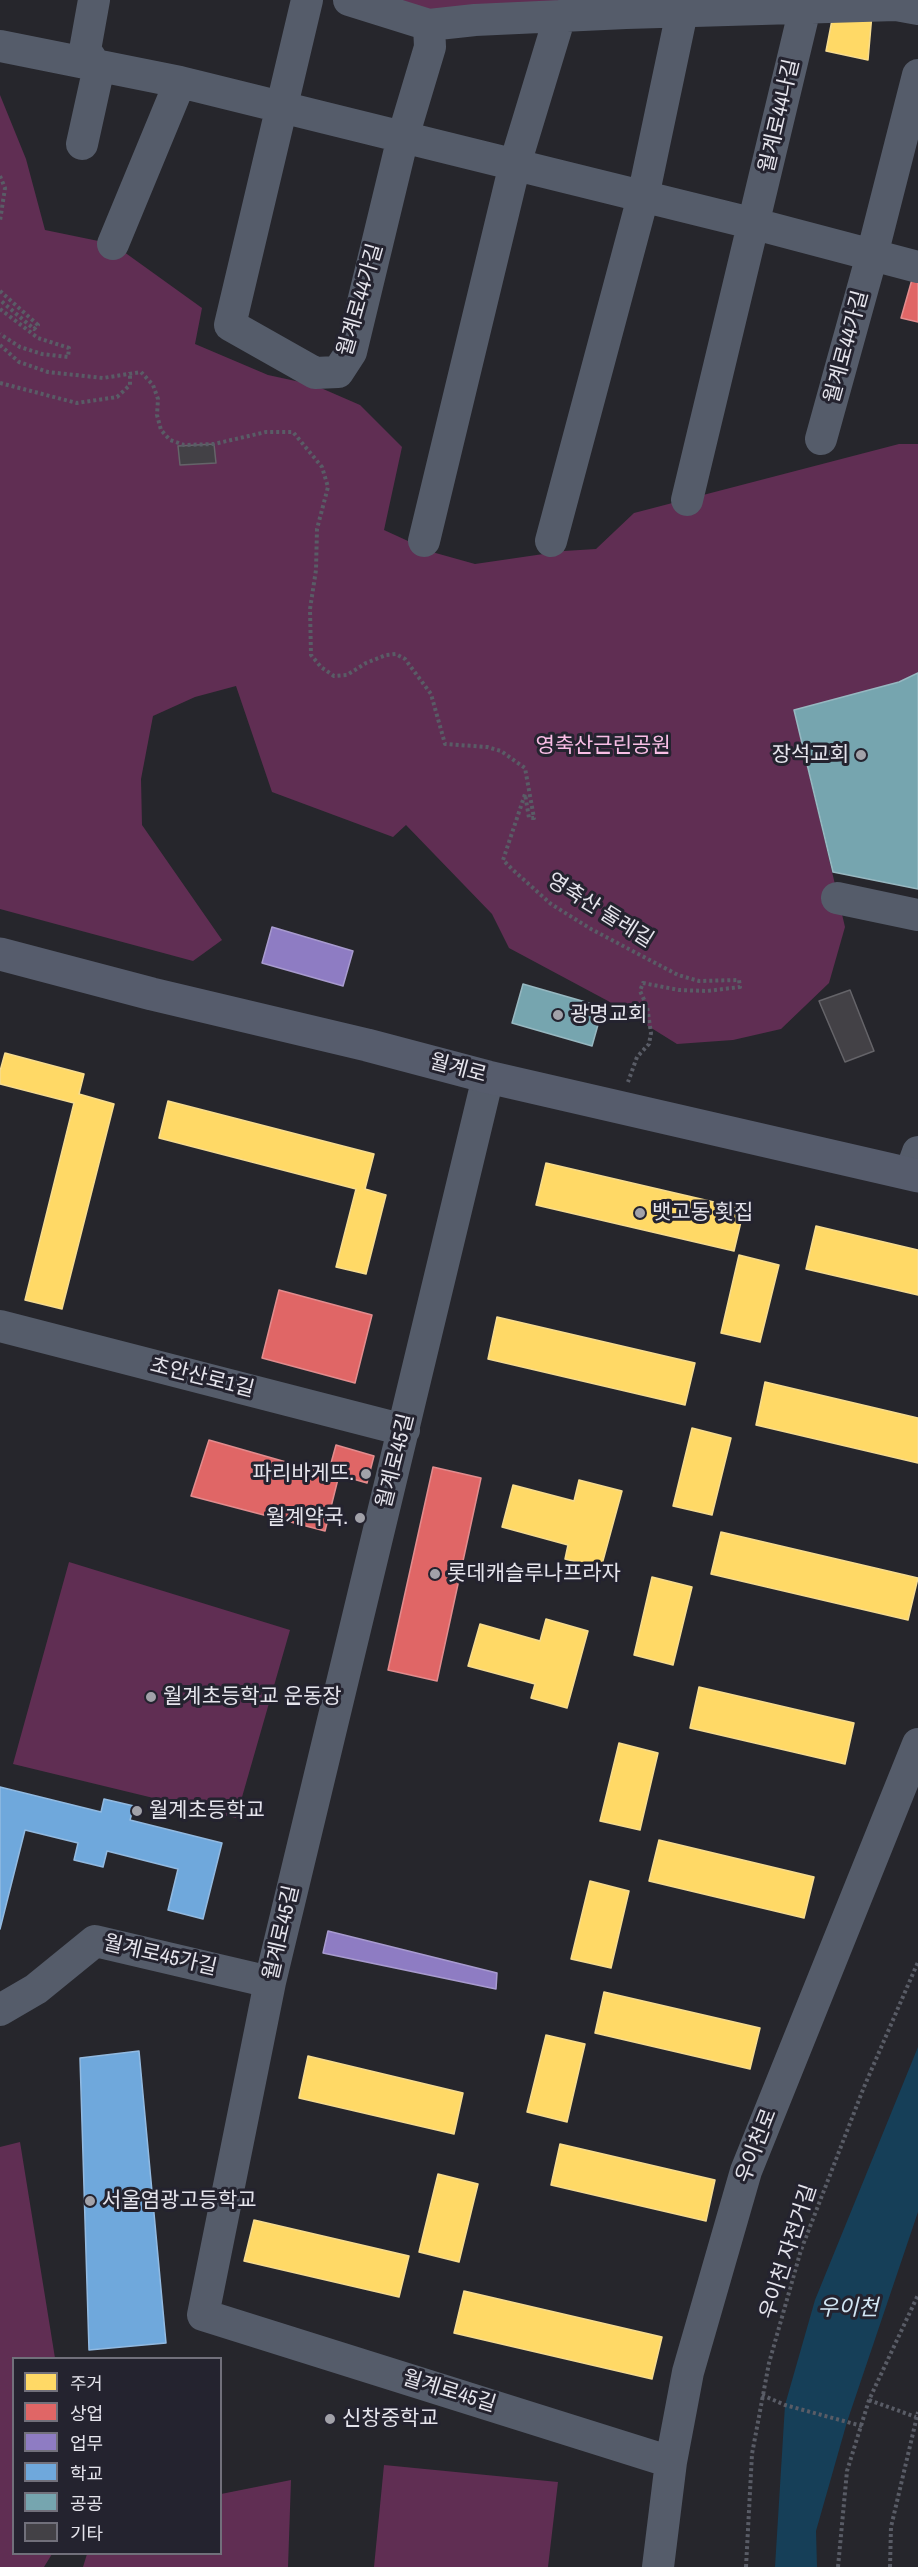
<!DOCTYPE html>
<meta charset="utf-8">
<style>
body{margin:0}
#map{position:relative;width:918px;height:2567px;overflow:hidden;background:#26262c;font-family:"Archivo Narrow","Noto Sans KR",sans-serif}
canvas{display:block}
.legend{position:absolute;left:12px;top:2357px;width:210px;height:198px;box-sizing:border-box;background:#24232f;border:2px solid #71707b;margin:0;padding:8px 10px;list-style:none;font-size:18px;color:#e5e4ec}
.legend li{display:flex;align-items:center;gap:12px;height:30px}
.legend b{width:30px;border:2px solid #71707b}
</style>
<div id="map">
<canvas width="918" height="2567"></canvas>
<ul class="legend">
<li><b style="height:16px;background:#ffd966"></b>주거</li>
<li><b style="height:16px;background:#e06666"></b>상업</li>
<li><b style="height:16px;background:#8e7cc3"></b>업무</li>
<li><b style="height:16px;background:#6fa8dc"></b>학교</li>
<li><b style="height:16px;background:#76a5af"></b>공공</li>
<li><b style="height:16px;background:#434146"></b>기타</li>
</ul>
</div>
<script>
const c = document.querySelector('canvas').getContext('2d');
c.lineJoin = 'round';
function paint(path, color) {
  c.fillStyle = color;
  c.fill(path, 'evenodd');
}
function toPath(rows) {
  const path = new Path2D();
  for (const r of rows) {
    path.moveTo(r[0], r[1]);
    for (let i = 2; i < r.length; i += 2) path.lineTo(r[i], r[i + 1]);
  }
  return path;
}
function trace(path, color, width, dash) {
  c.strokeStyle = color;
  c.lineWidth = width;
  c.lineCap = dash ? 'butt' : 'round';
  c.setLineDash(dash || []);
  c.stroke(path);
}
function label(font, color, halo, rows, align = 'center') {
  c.font = font + ' "Archivo Narrow","Noto Sans KR",sans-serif';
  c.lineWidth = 6;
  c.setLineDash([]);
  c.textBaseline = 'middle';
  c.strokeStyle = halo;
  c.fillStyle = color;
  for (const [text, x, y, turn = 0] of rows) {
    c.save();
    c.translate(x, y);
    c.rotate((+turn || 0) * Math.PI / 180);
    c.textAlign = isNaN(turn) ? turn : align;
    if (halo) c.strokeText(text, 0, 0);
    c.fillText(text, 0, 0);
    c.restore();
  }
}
const green = toPath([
 [383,0,765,0,430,14],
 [0,95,26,159,45,230,113,244,202,308,195,344,268,375,314,385,360,405,402,447,384,530,432,552,475,564,564,551,596,549,634,513,899,444,918,444,918,673,899,682,794,710,845,927,829,983,781,1029,733,1040,677,1044,608,1001,509,948,492,914,406,825,393,837,272,792,236,686,195,697,153,716,141,779,142,825,222,940,193,961,0,909],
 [69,1562,290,1630,236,1818,13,1764],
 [20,2142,55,2358,14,2358,14,2554,52,2554,44,2567,0,2567,0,2147],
 [384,2465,558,2482,548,2567,374,2567],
 [291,2480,288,2567,83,2567,87,2554,220,2554,221,2494]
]);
const water = toPath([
 [918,2047,918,2212,847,2422,816,2531,817,2567,775,2567,785,2405,815,2300]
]);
const homes = toPath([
 [872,14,868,60,826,51,833,15,872,14],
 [5,1053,84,1074,79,1094,114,1104,62,1309,25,1300,74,1103,0,1084,0,1071,5,1053],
 [168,1101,374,1154,365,1189,386,1195,366,1274,336,1267,356,1189,159,1138,168,1101],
 [546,1163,744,1209,734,1251,536,1205,546,1163],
 [816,1226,918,1250,918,1295,806,1269,816,1226],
 [739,1255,779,1265,760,1342,721,1333,739,1255],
 [497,1317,695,1363,685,1405,488,1359,497,1317],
 [765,1382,918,1418,918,1463,756,1425,765,1382],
 [692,1428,731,1438,712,1515,673,1506,692,1428],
 [579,1480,622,1491,601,1568,565,1559,568,1545,502,1527,513,1485,574,1501,579,1480],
 [721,1532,918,1578,908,1620,711,1574,721,1532],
 [652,1577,692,1587,673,1665,634,1655,652,1577],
 [546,1619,588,1631,567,1708,531,1698,535,1684,468,1666,480,1624,540,1641,546,1619],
 [699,1687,854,1723,845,1764,690,1728,699,1687],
 [619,1743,658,1753,640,1830,600,1821,619,1743],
 [659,1840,814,1877,804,1918,649,1881,659,1840],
 [590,1881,629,1891,611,1968,571,1959,590,1881],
 [604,1992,760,2028,750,2069,595,2033,604,1992],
 [546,2035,585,2044,567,2122,527,2112,546,2035],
 [308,2056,463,2093,454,2134,299,2098,308,2056],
 [560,2144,715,2180,706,2221,551,2185,560,2144],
 [438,2174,478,2184,459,2262,419,2252,438,2174],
 [254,2220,409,2256,399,2297,244,2261,254,2220],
 [464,2291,662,2337,652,2379,454,2333,464,2291]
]);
const shops = toPath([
 [915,269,918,270,918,322,901,318,915,269],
 [279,1290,372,1315,355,1383,262,1358,279,1290],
 [209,1440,328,1474,336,1445,374,1456,367,1483,339,1475,325,1531,191,1496,209,1440],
 [433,1467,481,1478,437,1681,388,1670,433,1467]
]);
const offices = toPath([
 [272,927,353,951,343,986,262,963,272,927],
 [328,1931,497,1973,496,1989,323,1953,328,1931]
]);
const schools = toPath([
 [0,1787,101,1812,104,1799,134,1806,130,1820,222,1843,203,1919,168,1910,178,1869,107,1851,103,1867,74,1860,78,1843,25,1830,0,1929,0,1787],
 [139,2051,166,2343,89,2350,80,2058,139,2051]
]);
const public = toPath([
 [918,673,918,889,833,872,794,710,899,682,918,673],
 [523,984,603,1007,592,1046,512,1023,523,984]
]);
const building = toPath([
 [214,444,216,463,180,465,178,446,214,444],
 [850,990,874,1051,845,1062,819,1001,850,990]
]);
const path = toPath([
 [0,176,5,188,0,221],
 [0,291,38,325,34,329,0,300],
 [0,309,38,338,69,348,68,357,42,354,20,347,0,334],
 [0,345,19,362,48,372,103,378,141,372,153,385,158,399,157,415,161,430,170,440,184,445,214,444,266,432,293,432,322,467,328,487,317,529,316,570,310,609,311,655,321,667,334,676,347,675,366,663,386,655,396,654,405,659,431,694,445,744,487,747,501,751,525,768,534,818,529,818,525,794,503,860,512,869,551,904,591,929,678,975,699,981,739,980,740,987,707,991,679,990,643,983,640,991,647,1006,651,1033,649,1044,637,1057,628,1082],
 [0,383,77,403,117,397,130,385,130,372],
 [762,2395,785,2405,862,2426],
 [869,2400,916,2417],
 [746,2567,752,2454,769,2363,801,2250,864,2087,918,1962],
 [838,2567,847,2471,869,2400,918,2295],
 [890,2567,891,2527,918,2412]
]);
const minor = toPath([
 [307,0,230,325,315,373,338,372,351,352,403,137,430,47,429,25,349,0],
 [429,25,475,20,626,13,896,5,918,9],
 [0,46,180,82,755,224,918,267],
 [82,144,97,76,95,65,85,50,94,0],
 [113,244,180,82],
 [821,439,872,255,918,75],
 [687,500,805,8],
 [424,541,515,164,560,16],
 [551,541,643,197,682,12],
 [837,898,918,915],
 [488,1077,270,1982,203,2315,671,2462],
 [910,1174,918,1152],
 [0,1326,404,1430],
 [0,2010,36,1989,95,1941,270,1982],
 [658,2567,671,2462,688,2372,746,2171,918,1744]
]);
const major = toPath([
 [0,954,152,994,367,1045,488,1077,918,1176]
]);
const markers = [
 [861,755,6,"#a2a2a9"],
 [558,1015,6,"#a2a2a9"],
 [640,1213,6,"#a2a2a9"],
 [366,1474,6,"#a2a2a9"],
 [360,1518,6,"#a2a2a9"],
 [435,1574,6,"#a2a2a9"],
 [151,1697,6,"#a2a2a9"],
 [137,1811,6,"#a2a2a9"],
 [90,2201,6,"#a2a2a9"],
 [330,2419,6,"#a2a2a9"]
];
const streetNames = [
 ["월계로44나길",780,116,-77],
 ["월계로44가길",361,300,-74],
 ["월계로44가길",847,347,-75],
 ["영축산 둘레길",600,911,32],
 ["월계로",458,1069,15],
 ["초안산로1길",202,1378,14],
 ["월계로45길",396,1461,-76],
 ["월계로45길",282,1933,-77],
 ["월계로45가길",160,1956,13],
 ["우이천로",757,2146,-69],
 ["우이천 자전거길",789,2252,-72],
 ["월계로45길",449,2392,17]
];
const parkNames = [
 ["영축산근린공원",603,746]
];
const poiNames = [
 ["장석교회",849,755,"right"],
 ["광명교회",570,1015],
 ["뱃고동 횟집",652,1213],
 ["파리바게뜨.",354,1474,"right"],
 ["월계약국.",348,1518,"right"],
 ["롯데캐슬루나프라자",447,1574],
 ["월계초등학교 운동장",163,1697],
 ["월계초등학교",149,1811],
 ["서울염광고등학교",102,2201],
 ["신창중학교",342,2419]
];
const waterNames = [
 ["우이천",848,2309]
];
paint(green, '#602e53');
paint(water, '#163f58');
paint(homes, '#ffd966');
trace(homes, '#f7dc8e', 1.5);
paint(shops, '#e06666');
trace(shops, '#e28c8e', 1.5);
paint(offices, '#8e7cc3');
trace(offices, '#a89bcf', 1.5);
paint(schools, '#6fa8dc');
trace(schools, '#92bae1', 1.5);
paint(public, '#76a5af');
trace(public, '#97b8c1', 1.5);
paint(building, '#434146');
trace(building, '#656469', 1.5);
trace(path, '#595c66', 4, [3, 3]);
trace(minor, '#555c6a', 32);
trace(major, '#565c6c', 33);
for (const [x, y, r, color] of markers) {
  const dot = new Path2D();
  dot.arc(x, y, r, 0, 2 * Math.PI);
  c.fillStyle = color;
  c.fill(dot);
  trace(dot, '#24232f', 2);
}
label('21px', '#e5e4ec', '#24232f', streetNames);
label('21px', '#f9bee6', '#24232f', parkNames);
label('21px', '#e5e4ec', '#24232f', poiNames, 'left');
label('italic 22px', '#d2e6f4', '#24232f', waterNames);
</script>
